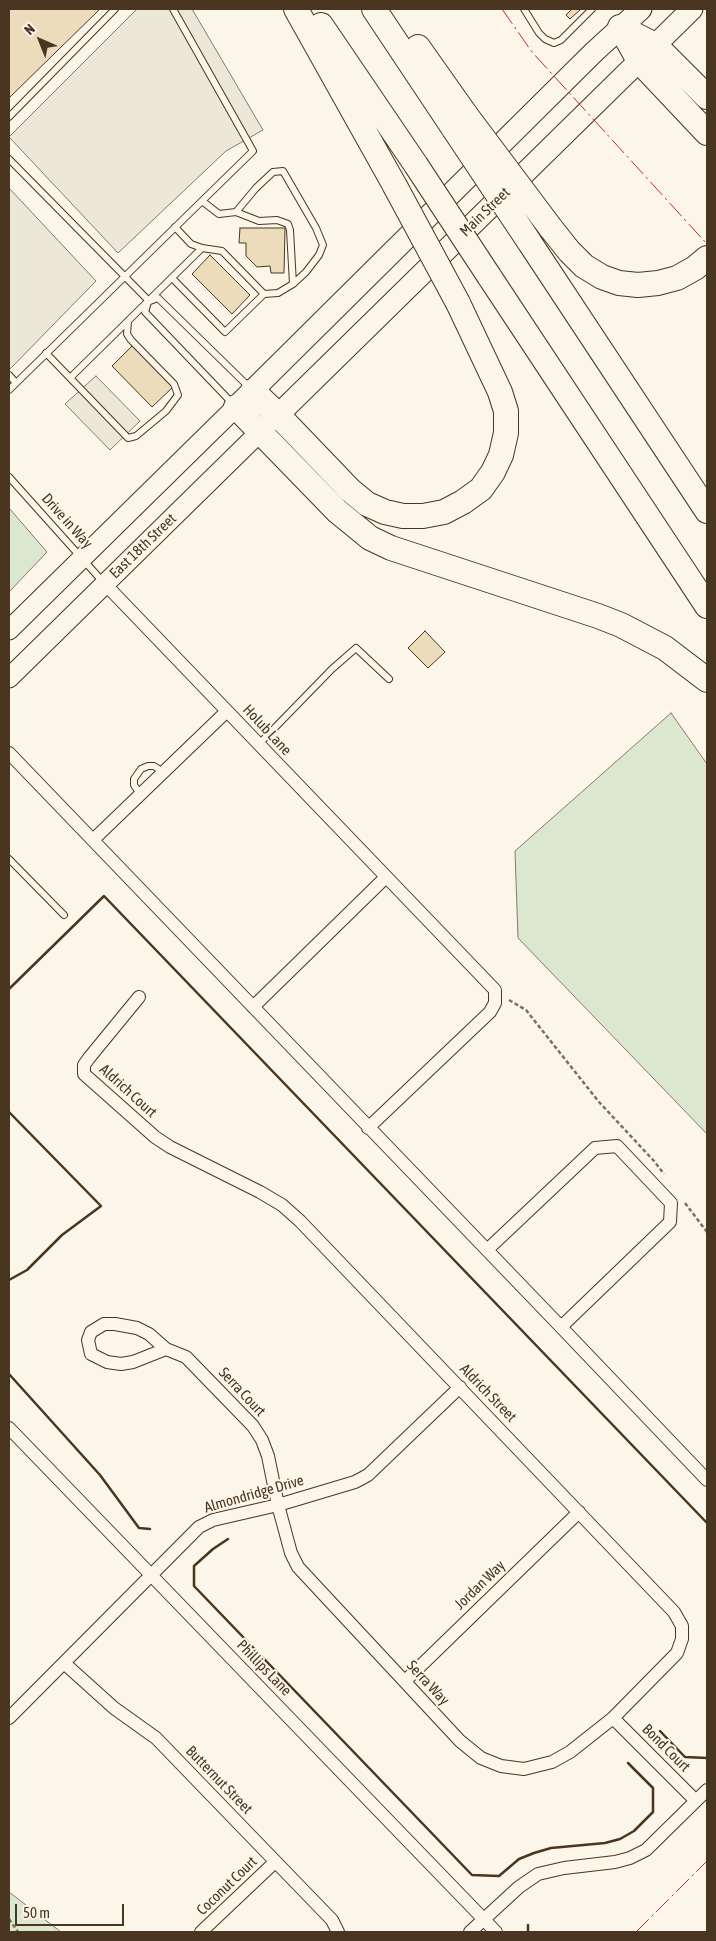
<!DOCTYPE html>
<style>
body{margin:0}
#map{position:relative;width:716px;height:1941px;overflow:hidden;background:#fbf6e9;font-family:"Asap Condensed",sans-serif}
canvas{display:block}
.frame{position:absolute;inset:0;border:10px solid #4a3520;pointer-events:none}
.north{position:absolute;left:15px;top:15px;width:50px;height:50px;-webkit-text-stroke:4px #fbf6e9;paint-order:stroke;rotate:316deg;font-size:14px;font-weight:700;line-height:20px;text-align:center;color:#4a3520}
.north::after{content:'';display:block;margin:auto;width:18px;height:22px;background:#4a3520;clip-path:polygon(50% 0,100% 100%,50% 72%,0 100%)}
.scale{position:absolute;left:15px;top:1904px;width:109px;height:22px;box-sizing:border-box;border:2px solid #4a3520;border-top:0;padding-left:6px;font-size:15px;line-height:18px;white-space:nowrap;color:#4a3520;-webkit-text-stroke:4px #fbf6e9;paint-order:stroke}
</style>
<div id="map">
<canvas width="716" height="1941"></canvas>
<div class="frame"></div>
<div class="north">N</div>
<div class="scale">50 m</div>
</div>
<script>
const c = document.querySelector('canvas').getContext('2d');
c.lineJoin = 'round';
function paint(path, color) {
  c.fillStyle = color;
  c.fill(path, 'evenodd');
}
function toPath(rows) {
  const path = new Path2D();
  for (const r of rows) {
    path.moveTo(r[0], r[1]);
    for (let i = 2; i < r.length; i += 2) path.lineTo(r[i], r[i + 1]);
  }
  return path;
}
function trace(path, color, width, dash) {
  c.strokeStyle = color;
  c.lineWidth = width;
  c.lineCap = dash ? 'butt' : 'round';
  c.setLineDash(dash || []);
  c.stroke(path);
}
function label(font, color, halo, rows, align = 'center') {
  c.font = font + ' "Asap Condensed",sans-serif';
  c.lineWidth = 4;
  c.setLineDash([]);
  c.textBaseline = 'middle';
  c.strokeStyle = halo;
  c.fillStyle = color;
  for (const [text, x, y, turn = 0] of rows) {
    c.save();
    c.translate(x, y);
    c.rotate((+turn || 0) * Math.PI / 180);
    c.textAlign = isNaN(turn) ? turn : align;
    if (halo) c.strokeText(text, 0, 0);
    c.fillText(text, 0, 0);
    c.restore();
  }
}
const green = toPath([
 [9,508,47,552,9,592,9,508],
 [671,713,707,764,707,1134,518,938,515,851,671,713],
 [9,1892,61,1932,9,1932,9,1892]
]);
const parking = toPath([
 [137,9,192,9,263,130,226,151,118,253,9,137,137,9],
 [9,188,96,281,9,370,9,188],
 [96,376,140,421,110,450,65,404,96,376]
]);
const building = toPath([
 [9,9,100,9,9,98,9,9],
 [572,9,581,9,570,19,566,15,572,9],
 [240,228,285,228,284,273,271,273,270,266,257,267,246,256,246,243,239,243,240,228],
 [210,255,250,295,232,314,192,274,210,255],
 [132,346,173,387,152,407,112,366,132,346],
 [425,631,445,652,428,668,408,648,425,631]
]);
const path = toPath([
 [509,1000,526,1010,599,1102,654,1161,664,1174],
 [685,1203,707,1232],
 [9,1919,18,1932]
]);
const lane = toPath([
 [524,9,539,33,545,39,554,43,561,40,592,9],
 [9,117,115,9],
 [9,159,149,301],
 [236,212,259,221,277,220,288,224,290,230,293,284],
 [175,227,191,244,202,248,222,251,264,294],
 [172,278,225,332,264,294,278,293,293,284,306,272,319,255,323,245,316,228,283,171,273,172,256,188,236,212,219,214,202,201],
 [150,301,158,298,250,388],
 [148,302,145,312,233,404],
 [46,353,128,438,136,436,166,411,178,395,174,384,131,340,127,334,128,321],
 [9,375,16,383],
 [70,378,202,248],
 [9,390,253,151,173,9],
 [9,477,104,583],
 [258,745,332,669,356,648,389,679],
 [140,794,134,785,134,779,141,769,148,766,154,766,163,772],
 [9,859,64,915]
]);
const street = toPath([
 [105,584,495,990,495,1003,490,1012,368,1128],
 [9,753,561,1327,707,1480],
 [94,839,227,711],
 [139,997,89,1058,84,1065,84,1074,155,1137,170,1147,260,1192,282,1205,300,1221,674,1612,682,1626,682,1639,677,1653,613,1718,570,1752,552,1762,524,1769,501,1766,481,1758,460,1741,298,1567,291,1553,278,1505,268,1456,262,1440,253,1426,186,1357,166,1349,149,1334,137,1328,115,1324,104,1324,91,1332,88,1340,91,1354,107,1362,121,1364,133,1362,166,1349],
 [253,1007,386,877],
 [487,1250,595,1148,617,1146,671,1203,670,1222,561,1327],
 [9,1428,496,1932],
 [64,1663,114,1708,156,1738,332,1920,338,1932],
 [405,1681,579,1512],
 [9,1718,199,1527,213,1520,278,1505,355,1482,368,1475,460,1387],
 [613,1718,696,1801],
 [201,1932,275,1862],
 [470,1932,519,1887,538,1874,564,1868,615,1862,630,1858,646,1850,707,1790]
]);
const secondary = toPath([
 [9,630,236,407],
 [9,678,270,422]
]);
const primary = toPath([
 [240,403,594,52,641,9],
 [278,415,692,9]
]);
const highway = toPath([
 [296,9,395,186],
 [374,9,454,129],
 [321,25,416,165],
 [620,27,639,61,707,133],
 [620,27,655,45,707,97],
 [418,47,466,115],
 [550,227,569,251,584,266,602,277,619,283,638,285,658,283,677,278,695,268,707,258],
 [528,240,707,511],
 [489,276,707,606],
 [253,391,278,415,350,490,367,504,385,512,403,516,423,516,444,512,463,502,481,489,493,472,501,455,506,433,506,411,500,392,458,303],
 [236,407,337,511,370,538,391,548,598,616,621,625,665,648,707,680]
]);
const highwayBridge = toPath([
 [466,115,550,227],
 [454,129,528,240],
 [416,165,489,276],
 [395,186,458,303]
]);
const wall = toPath([
 [9,989,104,896,707,1523],
 [9,1112,101,1206,62,1235,27,1270,9,1280],
 [9,1374,100,1475,139,1528,150,1529],
 [228,1539,213,1549,194,1566,194,1586,472,1875,499,1876,519,1859,534,1853,551,1848,605,1843,620,1839,634,1831,653,1812,653,1788,628,1763],
 [660,1731,685,1757,707,1758],
 [528,1932,528,1925]
]);
const power = toPath([
 [502,9,532,52,707,244],
 [636,1932,707,1861]
]);
const streetNames = [
 ["Main Street",485,212,-44],
 ["Drive in Way",67,521,48],
 ["East 18th Street",143,546,-44],
 ["Holub Lane",267,730,47],
 ["Aldrich Court",128,1091,42],
 ["Serra Court",242,1392,47],
 ["Aldrich Street",488,1393,46],
 ["Almondridge Drive",254,1494,-16],
 ["Jordan Way",480,1585,-44],
 ["Phillips Lane",264,1668,46],
 ["Serra Way",428,1683,47],
 ["Bond Court",666,1748,45],
 ["Butternut Street",219,1780,46],
 ["Coconut Court",227,1886,-44]
];
paint(green, '#dce7d0');
trace(green, '#887966', 1);
paint(parking, '#ede7d9');
trace(parking, '#887966', 1);
paint(building, '#ecdcbc');
trace(building, '#4a3520', 1);
trace(lane, '#4a3520', 8);
trace(street, '#4a3520', 14);
trace(secondary, '#4a3520', 21);
trace(primary, '#4a3520', 23);
trace(highway, '#4a3520', 26);
trace(path, '#7f6f5c', 2.5, [4, 2.5]);
trace(lane, '#fbf6e9', 6);
trace(street, '#fbf6e9', 12);
trace(secondary, '#fbf6e9', 19);
trace(primary, '#fbf6e9', 21);
trace(highway, '#fbf6e9', 24);
trace(highwayBridge, '#4a3520', 26, []);
trace(highwayBridge, '#fbf6e9', 24);
trace(wall, '#4a3520', 2.5);
trace(power, '#c62828', 1, [18, 4, 2.5, 4]);
label('15px', '#4a3520', '#fbf6e9', streetNames);
</script>
